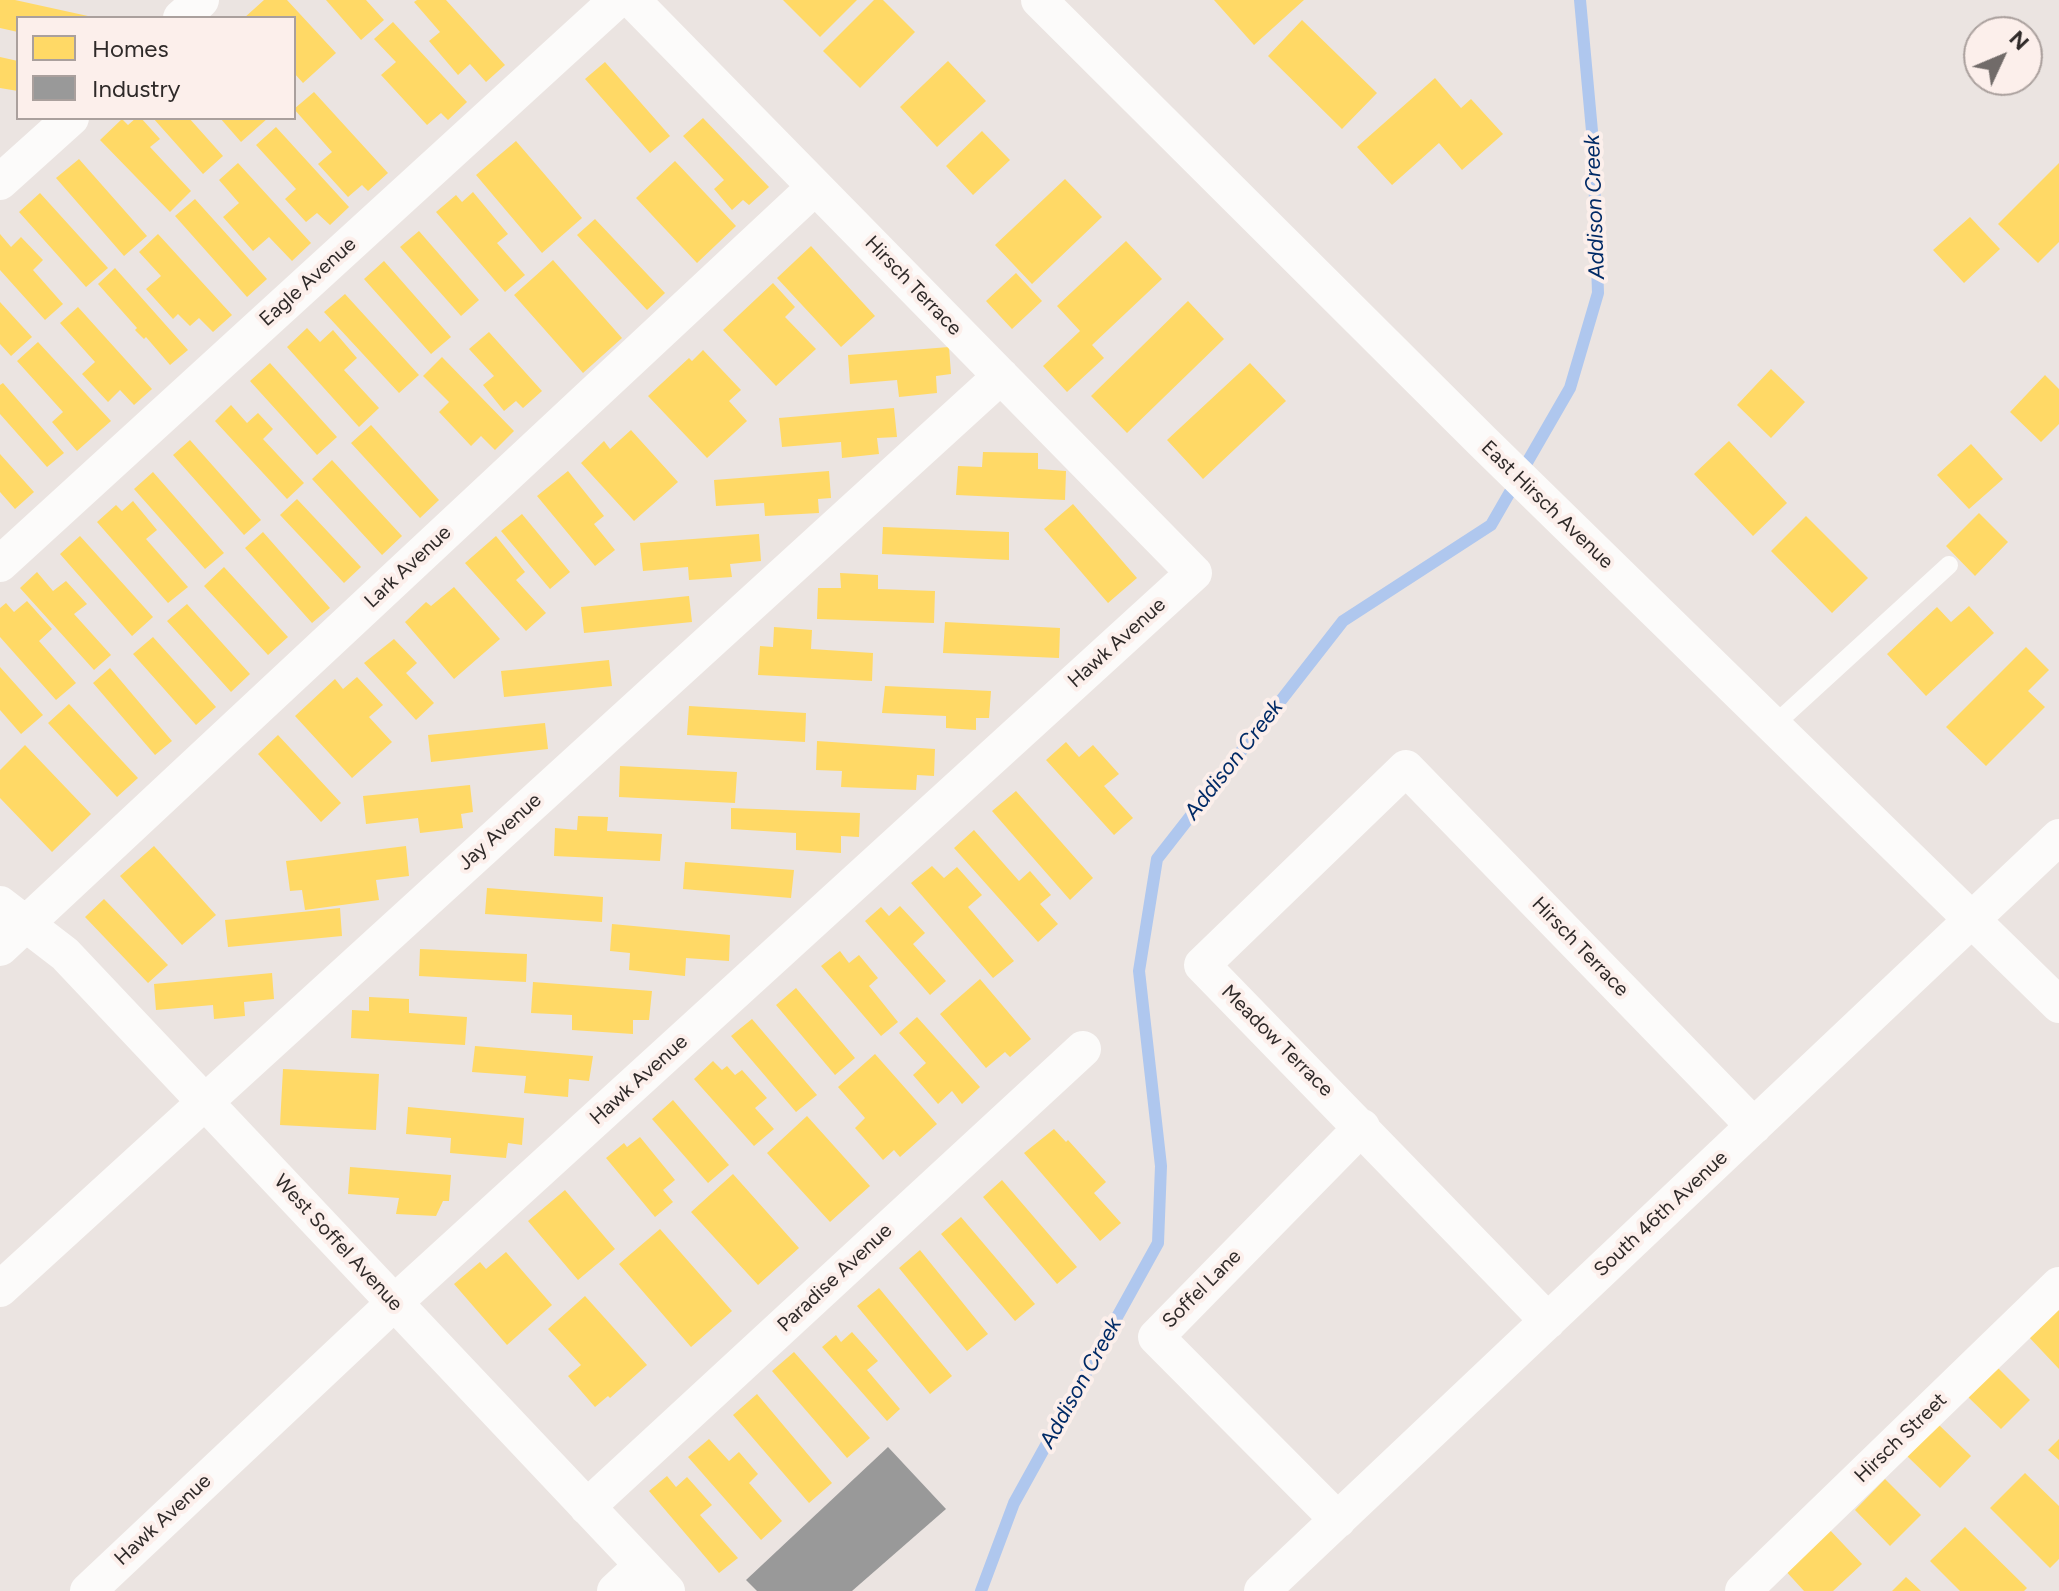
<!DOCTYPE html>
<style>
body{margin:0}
#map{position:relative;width:2059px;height:1591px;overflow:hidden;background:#ebe4e1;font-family:Figtree,sans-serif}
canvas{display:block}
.legend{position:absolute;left:16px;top:16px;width:280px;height:104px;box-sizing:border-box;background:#fcefeb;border:2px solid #aaa09d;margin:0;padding:10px 14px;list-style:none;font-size:24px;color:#2f2a29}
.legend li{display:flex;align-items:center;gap:16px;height:40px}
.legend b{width:40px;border:2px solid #aaa09d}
.north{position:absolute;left:1963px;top:16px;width:80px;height:80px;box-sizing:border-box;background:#fcefeb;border:2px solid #aaa09d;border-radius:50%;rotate:46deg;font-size:22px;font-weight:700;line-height:32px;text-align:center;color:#2f2a29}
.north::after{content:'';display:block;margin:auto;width:28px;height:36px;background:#716b69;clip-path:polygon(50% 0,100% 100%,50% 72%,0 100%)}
</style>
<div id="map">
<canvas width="2059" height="1591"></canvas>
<ul class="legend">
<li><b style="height:22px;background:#ffd966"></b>Homes</li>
<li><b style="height:22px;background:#999"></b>Industry</li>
</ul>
<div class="north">N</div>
</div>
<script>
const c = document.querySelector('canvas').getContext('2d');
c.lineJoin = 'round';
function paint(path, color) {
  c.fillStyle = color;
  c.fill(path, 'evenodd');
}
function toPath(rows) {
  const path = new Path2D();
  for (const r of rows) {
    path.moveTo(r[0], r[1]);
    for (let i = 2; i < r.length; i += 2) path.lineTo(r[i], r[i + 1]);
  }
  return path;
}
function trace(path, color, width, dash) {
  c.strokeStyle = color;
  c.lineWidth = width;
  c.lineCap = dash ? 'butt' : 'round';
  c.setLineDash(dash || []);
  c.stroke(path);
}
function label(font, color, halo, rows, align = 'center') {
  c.font = font + ' Figtree,sans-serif';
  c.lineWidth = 8;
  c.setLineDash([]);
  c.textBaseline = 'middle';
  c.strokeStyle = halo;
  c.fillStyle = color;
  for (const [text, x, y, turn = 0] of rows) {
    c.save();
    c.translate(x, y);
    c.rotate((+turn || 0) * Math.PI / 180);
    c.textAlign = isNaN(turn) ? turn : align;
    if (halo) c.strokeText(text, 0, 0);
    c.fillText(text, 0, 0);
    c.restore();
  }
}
const homes = toPath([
 [0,0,15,0,97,18,18,18,18,32,0,28],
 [264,0,287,0,336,53,303,83,294,73,294,18,244,18],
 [326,0,366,0,384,20,361,40],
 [417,0,446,0,505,65,486,82,470,64,458,75,429,41,440,32,414,2],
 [783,0,857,0,820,37],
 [874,0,883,0,915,32,860,88,823,51],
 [1214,0,1304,0,1254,45],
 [1302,20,1377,93,1342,129,1268,56],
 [393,22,467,102,448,120,441,113,427,125,381,75,396,62,374,39],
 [0,57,18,61,18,91,0,88],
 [948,61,986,101,937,147,900,107],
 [605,62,670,136,650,153,585,79],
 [1435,78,1461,108,1471,99,1503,134,1462,170,1439,143,1392,185,1357,147],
 [314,92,388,173,368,191,362,185,348,197,318,164,332,152,294,109],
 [136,118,141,118,160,139,150,147,191,191,170,212,100,140,122,119,128,125],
 [153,118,189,118,223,156,203,174],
 [220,118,268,118,241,142],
 [703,118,769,187,749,205,743,200,732,210,714,189,724,180,683,136],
 [276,127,349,207,330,225,317,213,306,222,285,199,296,189,256,145],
 [982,131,1010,160,973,195,946,166],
 [516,141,582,218,542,253,476,175],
 [79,159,147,236,124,256,56,178],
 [675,161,736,226,697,263,636,198],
 [238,163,311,243,292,261,269,237,253,251,223,217,239,203,219,180],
 [2059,163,2059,242,2038,263,1998,224],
 [1065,179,1102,217,1032,284,995,245],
 [473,192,508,234,497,243,525,275,505,292,436,212,456,195,462,202],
 [40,193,108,268,86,287,19,212],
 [195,199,267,279,247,297,175,216],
 [1970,217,2000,249,1964,283,1933,250],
 [595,219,665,293,647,310,577,235],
 [419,231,479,300,461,316,400,247],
 [0,234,11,247,21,237,43,260,33,270,63,304,45,320,0,270],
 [158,234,232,315,213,332,199,318,190,326,178,314,173,319,146,289,161,276,139,252],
 [1126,241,1162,279,1092,345,1104,358,1067,392,1043,366,1080,331,1057,306],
 [811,246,875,316,841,347,777,278],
 [553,260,622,338,583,373,514,295],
 [384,261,451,337,431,354,364,279],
 [115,268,188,350,170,365,146,337,144,339,135,330,137,328,98,284],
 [1016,273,1042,301,1012,329,986,301],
 [773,283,795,307,785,317,816,349,776,386,723,330],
 [345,294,419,375,399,393,324,312],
 [1188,301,1224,339,1127,433,1091,396],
 [0,302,32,337,11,356,0,344],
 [78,307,152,389,134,405,120,390,108,402,82,374,95,362,60,323],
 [307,328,320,342,333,330,357,358,344,370,379,408,359,427,287,347],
 [489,332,542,391,523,408,516,401,504,411,483,385,494,376,469,349],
 [38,342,111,421,77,451,52,422,63,412,17,361],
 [949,347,951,374,936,376,937,393,899,397,897,380,850,384,848,355],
 [703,350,741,390,729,401,747,421,707,458,648,396,689,358,692,361],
 [442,357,514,431,495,450,481,436,471,446,439,412,449,402,423,376],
 [270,363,337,437,317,455,250,381],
 [1250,363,1286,401,1203,479,1167,440],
 [1771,369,1805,402,1771,438,1737,405],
 [2045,375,2059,389,2059,424,2041,442,2010,412],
 [3,383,64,453,47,467,0,414,0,385],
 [231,405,247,423,258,413,273,429,263,439,304,483,287,499,215,421],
 [894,408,897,437,877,438,879,454,842,458,841,442,782,447,779,418],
 [371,425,439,500,420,518,351,443],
 [631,430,678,482,634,521,581,463,604,441,610,449],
 [190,440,261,520,244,535,173,455],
 [1729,441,1787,503,1753,536,1694,474],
 [1971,444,2003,479,1969,509,1937,475],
 [983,452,1038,453,1038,469,1066,471,1065,500,956,495,958,466,982,467],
 [0,454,34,492,15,509,0,492],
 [332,460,402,536,382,555,312,479],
 [568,471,604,516,594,524,615,550,595,566,537,496],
 [829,471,831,498,818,499,819,513,765,516,764,503,716,506,714,480],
 [153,472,224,553,205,569,134,489],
 [297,499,361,567,344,583,280,515],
 [133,501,157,530,146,539,188,587,168,603,97,522,116,505,122,511],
 [1073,504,1137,578,1108,603,1044,529],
 [1979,513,2008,542,1975,576,1946,546],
 [522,514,570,572,550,589,501,531],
 [1806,516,1868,578,1832,613,1771,551],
 [883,527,1009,532,1009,560,882,554],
 [263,532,330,608,312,623,245,548],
 [759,534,761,561,730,564,732,577,689,580,688,567,643,571,640,543],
 [80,536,153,617,132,636,60,554],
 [496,536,525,572,516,580,546,613,526,631,465,563],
 [224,567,288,637,268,655,204,586],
 [37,572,53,591,66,581,87,604,74,614,111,655,94,670,20,588],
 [840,573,878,575,878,589,935,591,934,623,817,619,818,588,841,588],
 [454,587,500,639,454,679,405,622,426,602,431,606],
 [689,596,692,622,584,633,581,607],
 [27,601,52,629,39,641,76,683,56,700,0,637,0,608,6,603,14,612],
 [187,604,250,674,231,692,167,621],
 [1969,606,1994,633,1926,696,1887,654,1937,607,1951,622],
 [945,622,1060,628,1059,658,943,653],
 [774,627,812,630,811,649,873,653,872,681,758,675,760,646,773,647],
 [153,637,216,707,196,725,133,654],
 [394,639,417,663,406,673,434,703,416,720,364,663],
 [2026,647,2049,670,2028,691,2045,707,1986,766,1946,727],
 [609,660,612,686,504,697,501,671],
 [0,667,43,715,21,734,0,710],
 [110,668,172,741,155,755,93,683],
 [357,677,383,705,369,717,392,742,352,778,295,716,335,679,343,689],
 [885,686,991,691,989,718,976,718,976,730,946,728,946,716,882,713],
 [69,704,138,778,117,797,48,723],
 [689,706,806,713,805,742,687,735],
 [545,723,548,749,431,762,428,735],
 [278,735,341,803,321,822,258,754],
 [817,741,935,749,934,776,917,775,916,790,841,787,842,771,816,770],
 [1066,742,1079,757,1093,745,1119,774,1104,786,1133,818,1114,835,1046,760],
 [25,745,91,814,52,852,0,798,0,770],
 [620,766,737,772,735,803,619,797],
 [470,785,473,812,461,814,463,828,420,833,418,818,366,824,363,796],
 [1016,791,1093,878,1070,900,992,811],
 [731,808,860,813,859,837,841,836,841,853,796,850,796,833,731,829],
 [578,816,608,817,607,831,662,834,660,861,554,856,555,828,577,830],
 [974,830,1019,881,1030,871,1051,895,1040,904,1058,924,1038,942,954,848],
 [154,846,216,915,182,945,120,876],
 [406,846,409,876,376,880,379,900,305,910,302,890,290,891,286,861],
 [685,862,794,870,791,898,683,889],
 [932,866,944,878,957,867,982,895,968,907,1014,961,993,978,911,883],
 [487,888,603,897,602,922,485,914],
 [104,899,168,965,148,983,85,917],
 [900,906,925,933,913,944,946,981,930,995,865,921,881,907,889,916],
 [340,908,342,936,228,947,225,920],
 [612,924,730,935,729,961,686,958,685,976,629,970,630,953,610,951],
 [420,949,527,954,526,982,419,976],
 [840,951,849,963,859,955,878,978,869,986,898,1022,881,1036,821,966],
 [272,973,274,999,244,1002,245,1016,214,1019,213,1005,156,1010,154,984],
 [980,979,1031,1039,1010,1057,1005,1052,986,1068,940,1014],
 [533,982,652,991,649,1020,633,1020,633,1034,572,1030,572,1015,531,1013],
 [796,988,855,1058,835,1075,776,1005],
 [369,997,409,999,409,1013,467,1017,465,1045,351,1038,352,1010,369,1011],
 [917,1017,980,1087,962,1104,952,1091,938,1104,913,1075,926,1063,899,1033],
 [752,1019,817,1095,796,1112,731,1036],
 [475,1046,593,1056,589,1081,569,1079,568,1097,524,1093,526,1076,472,1072],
 [875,1054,937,1124,900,1157,894,1150,883,1160,855,1128,865,1118,838,1087],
 [713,1061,722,1070,727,1066,735,1075,742,1070,767,1098,755,1108,774,1129,754,1146,694,1079],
 [283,1069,379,1074,376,1130,280,1125],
 [673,1100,729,1165,708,1183,652,1119],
 [408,1107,524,1118,522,1145,508,1143,506,1158,450,1153,451,1138,406,1134],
 [807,1116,870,1186,830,1222,767,1153],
 [1054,1129,1066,1142,1068,1140,1106,1182,1094,1193,1121,1223,1100,1241,1024,1153],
 [640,1137,675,1180,663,1190,673,1202,655,1217,606,1158,624,1143,627,1147],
 [350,1167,451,1175,449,1201,443,1201,436,1216,396,1214,399,1198,348,1194],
 [733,1174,799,1248,758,1285,691,1212],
 [1002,1180,1077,1267,1057,1284,983,1197],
 [565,1190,615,1249,578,1280,528,1221],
 [961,1217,1035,1304,1015,1321,941,1234],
 [660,1229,732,1311,691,1347,619,1264],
 [920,1250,988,1334,967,1351,899,1268],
 [506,1252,552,1305,507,1345,454,1284,480,1262,486,1269],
 [879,1288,952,1376,930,1394,857,1306],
 [585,1296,647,1365,610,1398,608,1396,595,1407,568,1376,581,1365,548,1329],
 [2059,1304,2059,1369,2027,1335],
 [852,1332,878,1361,867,1370,900,1409,887,1421,822,1347,836,1335,841,1342],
 [794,1352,870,1438,847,1458,772,1371],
 [1996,1366,2030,1400,2001,1429,1967,1396],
 [757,1394,832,1483,809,1503,733,1415],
 [1938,1424,1971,1456,1940,1488,1907,1456],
 [709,1439,729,1461,739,1452,758,1474,749,1483,782,1521,761,1540,688,1457],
 [2059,1439,2059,1460,2048,1450],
 [2025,1473,2059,1506,2059,1559,2050,1568,1990,1508],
 [667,1476,676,1487,687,1477,712,1505,700,1515,738,1558,719,1573,649,1491],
 [1885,1479,1921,1515,1890,1546,1855,1510],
 [1827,1527,1862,1564,1833,1591,1804,1591,1783,1568],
 [1965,1527,2027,1588,2024,1591,1960,1591,1930,1561],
 [1906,1577,1921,1591,1892,1591]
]);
const industry = toPath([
 [888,1447,946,1509,852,1591,757,1591,746,1580]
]);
const stream = toPath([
 [981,1591,1014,1503,1158,1243,1161,1166,1139,971,1157,859,1343,621,1491,525,1570,388,1598,293,1593,142,1580,0]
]);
const service = toPath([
 [1773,726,1949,565]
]);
const minor = toPath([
 [1039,0,1482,441,2059,1005],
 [181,18,201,0],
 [0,182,71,118],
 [0,564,617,0],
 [0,904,65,954,667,1591],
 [0,948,815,187],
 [0,1289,1001,376],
 [1548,1321,1202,965,1406,768,1754,1126],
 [587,1507,1083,1049],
 [1338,1520,1156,1337,1362,1127],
 [88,1591,394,1303,1194,573,632,0],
 [615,1591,642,1566],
 [1262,1591,2059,837],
 [1743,1591,2059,1285]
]);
const streetNames = [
 ["Eagle Avenue",308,282,-42],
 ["Hirsch Terrace",913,286,46],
 ["East Hirsch Avenue",1547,505,44],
 ["Lark Avenue",408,567,-43],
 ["Hawk Avenue",1117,643,-42],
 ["Jay Avenue",500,832,-42],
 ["Hirsch Terrace",1580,947,46],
 ["Meadow Terrace",1277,1041,45],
 ["Hawk Avenue",639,1080,-42],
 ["South 46th Avenue",1661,1214,-43],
 ["West Soffel Avenue",338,1243,47],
 ["Paradise Avenue",835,1278,-43],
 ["Soffel Lane",1202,1289,-45],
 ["Hirsch Street",1901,1438,-44],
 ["Hawk Avenue",163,1520,-43]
];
const waterNames = [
 ["Addison Creek",1595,207,-92],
 ["Addison Creek",1234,760,-52],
 ["Addison Creek",1081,1383,-61]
];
paint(homes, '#ffd966');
paint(industry, '#999');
trace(stream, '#afc7ee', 12);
trace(service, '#fcfbfa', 18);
trace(minor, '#fcfbfa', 36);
label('20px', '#2f2a29', '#fcefeb', streetNames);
label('italic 22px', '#002a66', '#fcefeb', waterNames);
</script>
